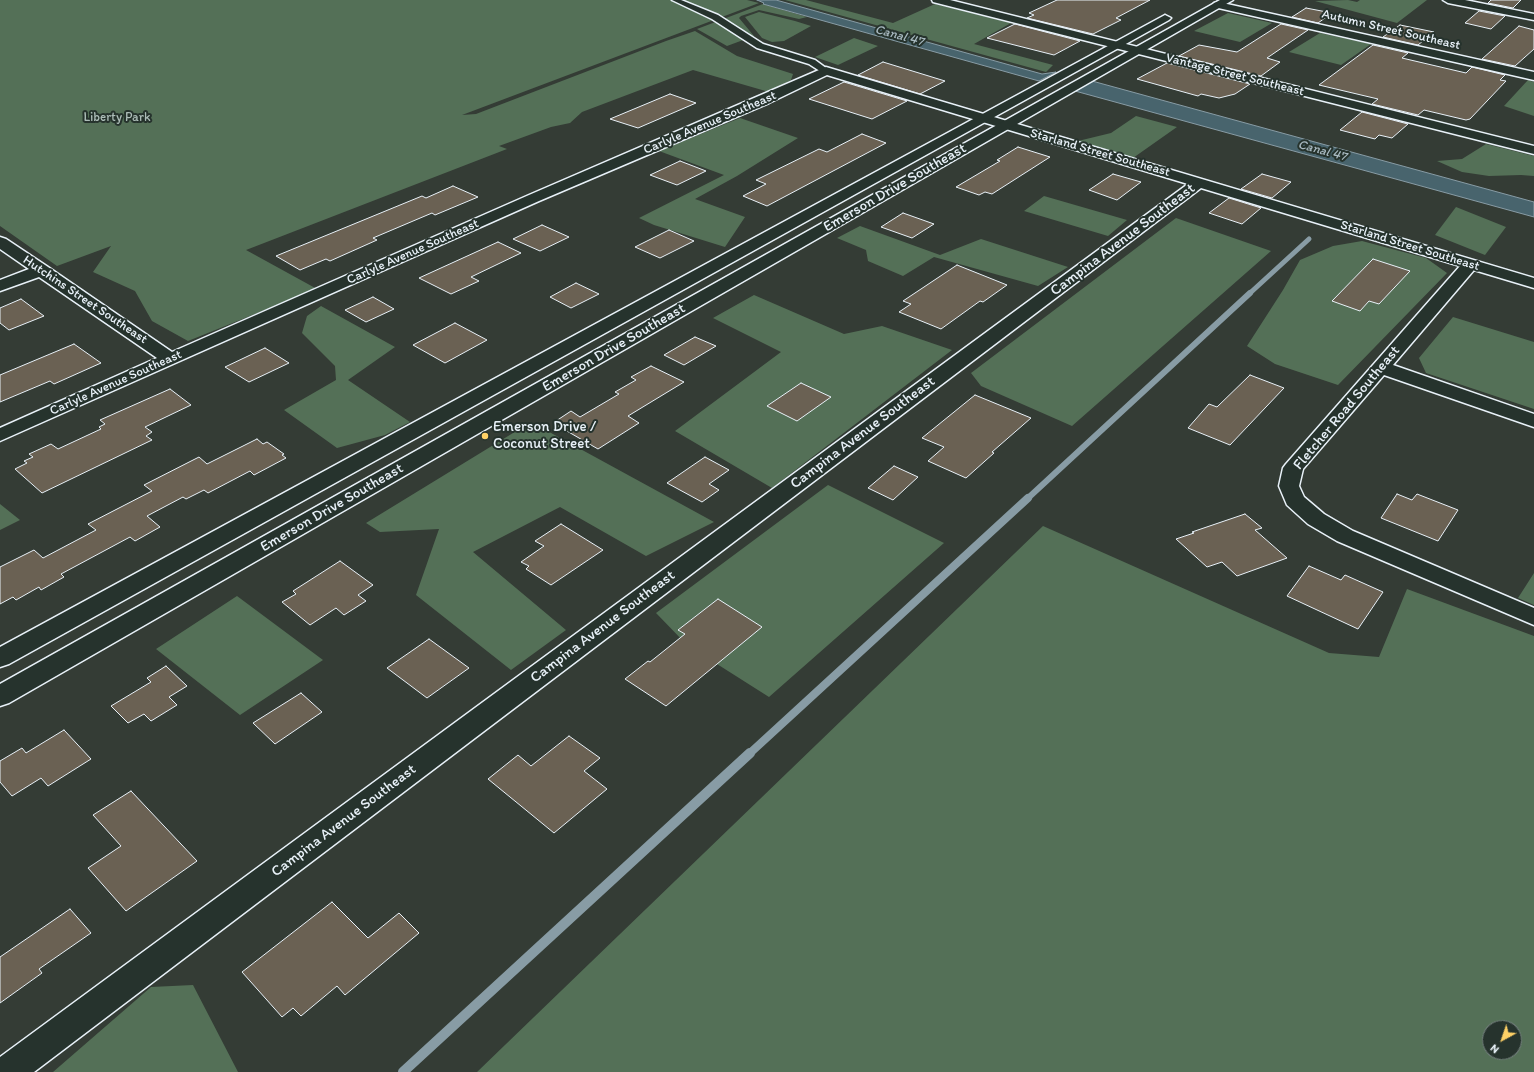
<!DOCTYPE html>
<style>
body{margin:0}
#map{position:relative;width:1534px;height:1072px;overflow:hidden;background:#343c35;font-family:Itim,sans-serif}
canvas{display:block}
.north{position:absolute;left:1482px;top:1020px;width:40px;height:40px;box-sizing:border-box;background:#26332d;border:1px solid #747f7e;border-radius:50%;rotate:220deg;font-size:11px;font-weight:700;line-height:16px;text-align:center;color:#e8f1f8}
.north::after{content:'';display:block;margin:auto;width:14px;height:18px;background:#ffd166;clip-path:polygon(50% 0,100% 100%,50% 72%,0 100%)}
</style>
<div id="map">
<canvas width="1534" height="1072"></canvas>
<div class="north">N</div>
</div>
<script>
const c = document.querySelector('canvas').getContext('2d');
c.lineJoin = 'round';
function paint(path, color) {
  c.fillStyle = color;
  c.fill(path, 'evenodd');
}
function toPath(rows) {
  const path = new Path2D();
  for (const r of rows) {
    path.moveTo(r[0], r[1]);
    for (let i = 2; i < r.length; i += 2) path.lineTo(r[i], r[i + 1]);
  }
  return path;
}
function trace(path, color, width, dash) {
  c.strokeStyle = color;
  c.lineWidth = width;
  c.lineCap = dash ? 'butt' : 'round';
  c.setLineDash(dash || []);
  c.stroke(path);
}
function label(font, color, halo, rows, align = 'center') {
  c.font = font + ' Itim,sans-serif';
  c.lineWidth = 4;
  c.setLineDash([]);
  c.textBaseline = 'middle';
  c.strokeStyle = halo;
  c.fillStyle = color;
  for (const [text, x, y, turn = 0] of rows) {
    c.save();
    c.translate(x, y);
    c.rotate((+turn || 0) * Math.PI / 180);
    c.textAlign = isNaN(turn) ? turn : align;
    if (halo) c.strokeText(text, 0, 0);
    c.fillText(text, 0, 0);
    c.restore();
  }
}
const green = toPath([
 [0,0,747,0,759,3,462,115,476,114,666,41,695,31,737,56,793,74,791,80,769,92,693,70,582,112,570,123,551,127,499,146,507,149,246,250,317,289,188,341,152,321,135,291,93,272,111,246,57,266,0,226],
 [785,0,806,0,893,23,935,4,1011,23,974,44,1053,65,1046,72],
 [1348,0,1357,2,1360,0,1427,0,1397,23,1315,1],
 [763,4,807,17,799,19,759,10,741,16,739,18,754,36,727,46,697,29],
 [759,12,795,21,811,26,784,41,772,42,762,38,745,17],
 [1228,13,1272,23,1240,42,1194,31],
 [1320,33,1371,44,1341,65,1289,52],
 [854,38,878,46,838,65,815,57],
 [1528,80,1534,82,1534,116,1504,106],
 [1136,116,1177,127,1133,158,1078,141,1111,133],
 [740,118,798,138,737,176,695,199,745,217,725,247,654,225,639,218,724,175,659,151],
 [1486,144,1534,156,1534,176,1521,175,1489,176,1462,172,1437,161,1462,159],
 [1044,196,1127,220,1108,236,1024,211],
 [1456,207,1506,227,1485,255,1435,235],
 [1176,218,1271,251,1072,426,981,386,971,373],
 [860,226,940,255,981,239,1068,267,1038,286,934,257,903,276,868,261,866,250,837,238],
 [1362,241,1426,258,1447,273,1338,385,1275,364,1247,346,1283,290,1300,260,1333,246],
 [754,295,844,334,882,326,952,350,772,488,675,431,781,352,713,318],
 [321,306,395,347,348,380,410,422,385,435,337,448,284,410,336,380,335,366,302,333,307,316],
 [1453,317,1534,342,1534,409,1426,373,1419,358],
 [531,422,714,522,646,556,560,507,473,552,566,630,511,670,416,595,439,529,380,532,366,523],
 [828,485,944,543,769,697,687,645,656,613],
 [0,504,20,520,0,530],
 [1043,526,1329,653,1379,657,1407,589,1534,636,1534,1072,477,1072],
 [1490,1028,1514,1028,1514,1052,1490,1052],
 [1534,573,1534,605,1518,598],
 [237,596,323,660,240,715,156,649],
 [193,985,238,1072,53,1072,151,987]
]);
const water = toPath([
 [757,0,776,0,1042,74,1056,72,1039,81,763,4,764,3,757,0],
 [1092,81,1534,202,1534,217,1075,91,1092,81]
]);
const streamFar3 = toPath([
 [1249,294,1309,239]
]);
const streamFar2 = toPath([
 [1027,499,1250,293]
]);
const streamFar1 = toPath([
 [749,754,1028,498]
]);
const stream = toPath([
 [403,1072,750,753]
]);
const building = toPath([
 [1057,0,1150,0,1116,18,1121,20,1093,34,1027,18,1034,15,1029,13,1057,0],
 [1491,0,1521,0,1513,8,1488,3,1491,0],
 [1306,8,1332,13,1318,23,1292,17,1306,8],
 [1479,11,1505,16,1491,29,1465,23,1479,11],
 [1015,24,1080,41,1054,55,987,38,1015,24],
 [1281,24,1308,30,1267,58,1280,62,1261,76,1179,56,1199,45,1237,52,1281,24],
 [1400,25,1434,32,1418,45,1383,37,1400,25],
 [1519,26,1534,30,1534,49,1515,66,1482,59,1519,26],
 [1373,45,1408,53,1402,58,1466,73,1472,67,1505,75,1500,80,1506,81,1470,119,1466,120,1424,110,1418,115,1372,104,1378,99,1319,85,1373,45],
 [883,62,945,81,920,94,858,75,883,62],
 [1167,63,1250,84,1235,94,1219,98,1201,94,1198,96,1137,79,1167,63],
 [844,82,907,101,872,119,809,99,844,82],
 [670,94,696,103,638,128,610,119,670,94],
 [1362,112,1408,124,1392,138,1379,135,1375,139,1340,130,1362,112],
 [862,134,886,143,767,206,743,196,766,184,756,180,819,149,827,152,862,134],
 [1018,147,1050,157,992,194,985,192,979,195,956,187,1000,161,997,160,1018,147],
 [680,161,706,171,677,185,650,175,680,161],
 [1113,174,1141,182,1117,200,1089,190,1113,174],
 [1262,174,1291,182,1272,198,1241,189,1262,174],
 [453,186,478,197,435,215,432,213,373,238,377,240,330,261,326,259,300,270,276,256,422,196,426,198,453,186],
 [1229,198,1261,208,1242,224,1209,213,1229,198],
 [903,213,934,224,912,238,881,227,903,213],
 [542,225,569,237,540,251,513,239,542,225],
 [669,230,694,241,660,258,635,247,669,230],
 [498,242,521,253,471,277,479,281,451,294,419,278,498,242],
 [1373,259,1410,271,1379,304,1369,301,1360,311,1332,301,1373,259],
 [957,265,1007,285,983,302,980,301,941,329,899,312,911,304,903,301,957,265],
 [576,283,599,294,571,308,550,297,576,283],
 [373,297,394,309,366,322,345,310,373,297],
 [21,299,44,316,9,330,0,323,0,308,21,299],
 [455,323,487,340,445,363,413,345,455,323],
 [695,337,716,346,684,365,664,355,695,337],
 [74,344,101,363,54,384,50,381,0,402,0,375,74,344],
 [265,348,289,363,249,382,225,367,265,348],
 [651,366,684,382,628,416,639,423,598,449,553,423,571,411,580,417,619,394,615,392,636,380,631,377,651,366],
 [1250,375,1284,388,1230,445,1188,428,1209,404,1217,407,1250,375],
 [801,383,831,397,797,421,767,406,801,383],
 [170,389,191,405,145,427,152,432,146,436,152,440,42,493,15,469,27,463,24,461,33,457,29,454,51,444,58,449,101,429,99,427,105,424,100,420,170,389],
 [975,395,1031,418,992,452,994,453,966,478,928,461,944,447,922,438,975,395],
 [257,439,263,444,267,442,284,454,282,455,286,458,254,475,250,471,208,493,204,490,186,499,183,497,147,516,160,527,135,541,130,537,61,574,64,577,41,590,39,587,16,600,13,597,0,604,0,567,34,550,43,558,96,530,88,524,152,491,144,485,199,457,207,464,257,439],
 [705,457,729,470,709,484,719,490,702,502,667,483,705,457],
 [894,466,918,477,893,500,868,488,894,466],
 [1397,494,1412,500,1417,494,1458,510,1438,541,1381,518,1397,494],
 [1245,514,1262,528,1255,530,1287,558,1237,576,1222,562,1207,567,1176,539,1194,533,1192,532,1245,514],
 [561,524,603,550,551,585,526,569,529,566,521,562,544,546,535,541,561,524],
 [340,561,373,585,358,595,366,601,344,615,336,608,310,625,282,602,296,594,293,591,340,561],
 [1309,566,1341,580,1345,575,1383,592,1358,629,1287,596,1309,566],
 [718,599,762,627,666,706,625,679,648,661,650,662,685,634,678,630,718,599],
 [429,639,469,668,427,698,387,668,429,639],
 [166,666,187,686,169,697,177,705,151,721,144,714,128,723,111,706,151,682,147,678,166,666],
 [301,693,322,712,275,744,253,723,301,693],
 [64,730,91,759,48,786,41,778,12,796,0,782,0,761,22,748,26,753,64,730],
 [569,736,600,758,584,771,607,789,554,833,488,779,518,755,531,766,569,736],
 [131,791,197,861,126,911,88,868,121,846,93,815,131,791],
 [332,902,368,938,399,913,419,933,345,995,337,986,301,1016,293,1008,282,1017,242,972,332,902],
 [70,909,91,933,39,969,42,973,0,1003,0,957,70,909]
]);
const service = toPath([
 [672,0,681,0,718,15,763,44,815,60,830,71,823,73,809,64,757,48,712,19,672,0]
]);
const minor = toPath([
 [932,0,950,0,1534,146,1534,154,933,2,932,0],
 [1443,0,1465,0,1534,14,1534,20,1448,3,1443,0],
 [1218,2,1534,72,1534,80,1214,7,1213,5,1214,3,1218,2],
 [826,67,1534,278,1534,288,1474,270,1393,365,1534,414,1534,427,1384,375,1303,469,1299,486,1304,497,1324,514,1353,531,1534,608,1534,625,1337,541,1308,524,1287,505,1279,486,1283,468,1286,464,1460,266,1201,188,34,1072,0,1072,0,1057,1188,184,827,75,769,103,539,201,0,441,0,428,157,358,39,277,0,291,0,280,29,269,0,249,0,237,6,239,48,267,172,352,529,195,826,67]
]);
const tertiary = toPath([
 [1220,0,1233,0,9,703,0,706,0,684,1220,0],
 [1165,15,1171,18,1169,20,9,664,0,667,0,647,1165,15]
]);
const markers = [
 [485,436,4,"#ffd166"]
];
const farStreetnames = [
 ["Autumn Street Southeast",1391,30,13],
 ["Vantage Street Southeast",1235,75,14],
 ["Carlyle Avenue Southeast",710,123,-23],
 ["Starland Street Southeast",1100,153,16],
 ["Starland Street Southeast",1410,246,17],
 ["Carlyle Avenue Southeast",413,252,-24],
 ["Hutchins Street Southeast",85,300,34],
 ["Carlyle Avenue Southeast",116,383,-24]
];
const farWaternames = [
 ["Canal 47",899,36,15],
 ["Canal 47",1322,151,15]
];
const farParknames = [
 ["Liberty Park",117,118]
];
const streetNames = [
 ["Emerson Drive Southeast",895,188,-30],
 ["Campina Avenue Southeast",1123,240,-37],
 ["Emerson Drive Southeast",614,348,-30],
 ["Fletcher Road Southeast",1347,408,-50],
 ["Campina Avenue Southeast",863,433,-37],
 ["Emerson Drive Southeast",332,508,-30],
 ["Campina Avenue Southeast",603,627,-37],
 ["Campina Avenue Southeast",344,821,-37]
];
const poiNames = [
 ["Emerson Drive /",493,427],
 ["Coconut Street",493,444]
];
paint(green, '#547057');
paint(water, '#48646d');
trace(water, '#889ca5', 1);
trace(streamFar3, '#889ca5', 5);
trace(streamFar2, '#889ca5', 6);
trace(streamFar1, '#889ca5', 8);
trace(stream, '#889ca5', 10);
paint(building, '#6a6153');
trace(building, '#e8f1f8', 1);
trace(service, '#e8f1f8', 3);
trace(minor, '#e8f1f8', 3);
trace(tertiary, '#e8f1f8', 3);
paint(service, '#26332d');
paint(minor, '#26332d');
paint(tertiary, '#26332d');
for (const [x, y, r, color] of markers) {
  const dot = new Path2D();
  dot.arc(x, y, r, 0, 2 * Math.PI);
  c.fillStyle = color;
  c.fill(dot);
  trace(dot, '#26332d', 1.5);
}
label('13px', '#e8f1f8', '#26332d', farStreetnames);
label('italic 13px', '#a8b9c0', '#26332d', farWaternames);
label('13px', '#adbdb8', '#26332d', farParknames);
label('15px', '#e8f1f8', '#26332d', streetNames);
label('15px', '#e8f1f8', '#26332d', poiNames, 'left');
</script>
